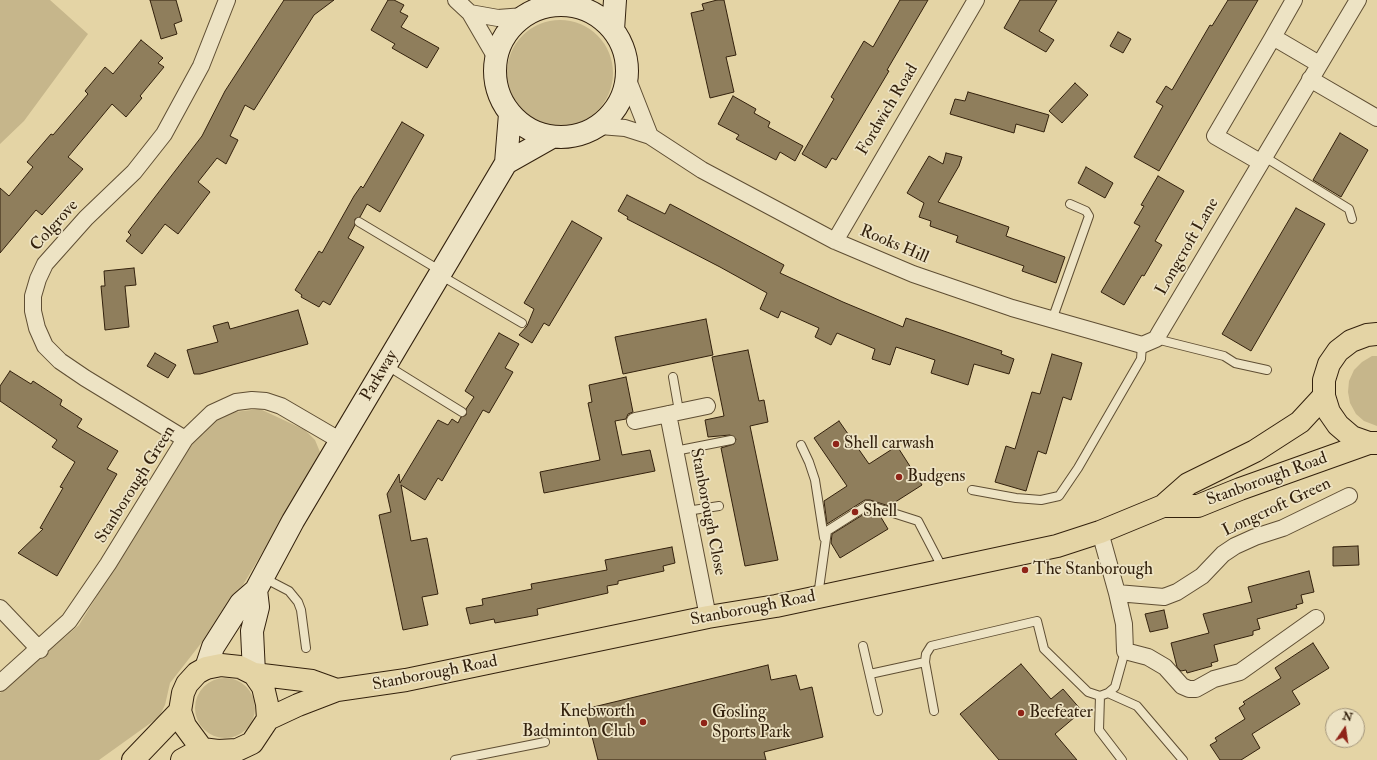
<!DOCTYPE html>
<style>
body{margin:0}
#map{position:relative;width:1377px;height:760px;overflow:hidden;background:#e4d4a5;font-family:"IM FELL Double Pica",serif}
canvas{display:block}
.north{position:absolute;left:1325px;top:708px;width:40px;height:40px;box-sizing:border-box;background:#ede3c4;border:1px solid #a3957b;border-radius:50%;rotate:13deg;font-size:11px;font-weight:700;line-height:16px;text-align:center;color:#33210d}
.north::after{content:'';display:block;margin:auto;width:14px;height:18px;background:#8f2418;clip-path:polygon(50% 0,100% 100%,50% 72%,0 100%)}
</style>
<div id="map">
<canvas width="1377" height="760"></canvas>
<div class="north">N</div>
</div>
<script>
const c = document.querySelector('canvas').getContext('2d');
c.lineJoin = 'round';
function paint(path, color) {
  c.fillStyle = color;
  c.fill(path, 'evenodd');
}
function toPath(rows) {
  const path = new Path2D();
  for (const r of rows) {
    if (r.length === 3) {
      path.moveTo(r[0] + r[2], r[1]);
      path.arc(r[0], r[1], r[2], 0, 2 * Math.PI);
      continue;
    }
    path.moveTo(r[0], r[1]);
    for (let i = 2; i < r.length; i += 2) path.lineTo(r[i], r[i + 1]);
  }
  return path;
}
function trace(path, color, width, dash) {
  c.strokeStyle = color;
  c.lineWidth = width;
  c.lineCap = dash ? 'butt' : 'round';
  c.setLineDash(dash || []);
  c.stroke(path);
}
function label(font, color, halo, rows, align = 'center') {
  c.font = font + ' "IM FELL Double Pica",serif';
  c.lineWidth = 3.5;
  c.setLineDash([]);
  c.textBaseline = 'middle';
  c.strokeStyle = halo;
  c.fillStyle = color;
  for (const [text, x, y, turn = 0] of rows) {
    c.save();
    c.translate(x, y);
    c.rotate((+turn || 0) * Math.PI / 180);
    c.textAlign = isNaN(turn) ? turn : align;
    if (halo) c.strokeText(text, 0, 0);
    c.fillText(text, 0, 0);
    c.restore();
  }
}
const green = toPath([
 [0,0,50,0,88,34,24,121,0,144],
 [560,73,53],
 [1372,356,1377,356,1377,426,1364,421,1356,414,1350,403,1348,392,1349,381,1354,370,1362,362],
 [260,409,305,430,315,440,320,452,314,466,231,605,170,683,165,705,159,717,99,760,0,760,0,693,79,625,187,450,207,425,234,412],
 [225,708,30]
]);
const building = toPath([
 [150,0,176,0,182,21,174,24,177,34,161,39,150,0],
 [284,0,334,0,314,15,254,110,245,105,230,136,238,140,226,164,217,158,198,182,210,192,178,234,165,224,142,254,126,241,131,235,128,232,202,136,225,91,284,0],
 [388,0,394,0,404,5,400,12,408,16,401,27,439,48,427,68,392,48,395,44,371,30,388,0],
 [717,0,724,0,736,55,726,57,734,92,710,98,691,13,704,10,702,4,717,0],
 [900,0,928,0,887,70,889,71,836,160,832,158,826,168,802,154,834,99,831,97,864,41,873,47,900,0],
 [1020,0,1057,0,1039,31,1054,40,1046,52,1004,28,1020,0],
 [1228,0,1258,0,1159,171,1134,157,1163,106,1156,102,1166,86,1172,90,1210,25,1212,26,1228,0],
 [1118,32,1131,39,1123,53,1110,46,1118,32],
 [141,40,163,58,158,63,164,67,140,96,142,98,126,117,112,104,68,157,83,169,42,215,36,210,0,253,0,188,9,196,33,167,27,162,51,134,53,135,88,94,85,91,105,67,113,74,141,40],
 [1075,83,1088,95,1062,123,1049,111,1075,83],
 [968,92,1049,115,1044,132,1016,124,1014,133,950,114,955,99,965,101,968,92],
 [733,96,756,109,754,113,770,122,768,127,803,146,795,161,780,152,776,160,736,139,739,135,718,124,733,96],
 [402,122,424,135,380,212,367,204,360,217,355,219,355,225,348,238,364,247,330,305,323,301,319,307,301,297,302,295,295,290,319,251,322,253,354,196,361,186,363,188,402,122],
 [1340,133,1368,150,1341,197,1313,180,1340,133],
 [946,153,962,157,959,166,938,202,1009,227,1006,236,1065,257,1056,283,1022,271,1024,266,956,242,958,236,930,226,931,221,919,217,924,203,907,193,929,156,943,164,946,153],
 [1086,167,1113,183,1105,198,1078,183,1086,167],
 [1158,176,1184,191,1155,241,1162,245,1144,276,1142,275,1124,305,1101,292,1140,226,1134,223,1144,206,1141,205,1158,176],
 [627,195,665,214,670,204,784,265,780,273,843,302,903,327,906,318,1002,351,1001,354,1014,359,1009,374,974,364,968,385,931,373,935,360,896,347,890,365,872,359,875,349,837,333,831,345,815,337,819,328,781,311,778,318,760,309,767,293,720,267,627,219,628,217,618,211,627,195],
 [1296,208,1325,224,1251,351,1222,334,1296,208],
 [572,221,602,238,549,326,544,323,532,343,519,335,527,326,534,309,524,303,572,221],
 [134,268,136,285,125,286,129,327,105,330,101,286,105,286,104,271,134,268],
 [298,310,308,344,200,374,194,374,187,350,218,342,213,326,228,322,230,329,298,310],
 [706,319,713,355,623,374,615,337,706,319],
 [499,333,519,344,505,368,513,372,489,413,483,410,442,481,438,478,425,500,401,485,411,541,427,538,438,594,422,597,428,625,403,630,379,515,391,512,387,494,399,474,400,483,438,420,448,425,452,419,458,423,461,417,466,415,466,409,474,397,465,391,499,333],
 [748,350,759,401,764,400,768,422,750,426,778,560,745,566,721,448,734,444,736,439,730,435,708,437,705,420,724,416,712,357,748,350],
 [155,353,176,365,168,378,147,366,155,353],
 [1052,354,1082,363,1071,400,1063,397,1046,454,1038,451,1026,491,995,482,1006,446,1015,449,1032,392,1040,394,1052,354],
 [10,371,31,384,33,381,62,400,60,405,82,419,77,427,118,451,107,469,117,474,57,576,18,553,43,529,40,528,63,488,60,487,75,462,52,447,57,440,0,401,0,386,10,371],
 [626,377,633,412,628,414,626,419,615,421,622,455,650,450,655,471,544,493,540,472,600,460,588,403,592,402,589,385,626,377],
 [839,421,869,464,897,446,922,485,889,506,870,500,865,500,827,524,824,501,847,486,814,438,839,421],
 [869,511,879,514,888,529,840,558,831,543,832,534,869,511],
 [1358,546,1359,565,1333,566,1333,547,1358,546],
 [672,547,675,563,663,566,664,571,618,581,618,584,607,586,608,593,537,609,538,615,495,623,494,619,470,624,466,608,483,605,482,599,532,589,531,584,607,570,605,560,672,547],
 [1309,571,1314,592,1301,595,1303,603,1296,605,1297,608,1257,619,1260,629,1253,631,1253,635,1214,645,1218,661,1211,663,1212,666,1187,673,1186,670,1181,671,1177,667,1171,643,1209,633,1203,614,1252,602,1248,587,1309,571],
 [1164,610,1168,628,1150,632,1145,614,1164,610],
 [1313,643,1329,668,1292,691,1300,704,1252,734,1260,748,1241,760,1220,760,1210,745,1217,741,1215,738,1245,719,1239,708,1245,704,1243,702,1281,678,1275,668,1313,643],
 [1021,664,1051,699,1063,689,1082,711,1055,734,1077,760,999,760,960,714,1021,664],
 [768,665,771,680,796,675,800,690,812,687,823,737,764,752,766,760,598,760,585,709,768,665]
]);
const lane = toPath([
 [1263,156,1349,209,1352,219],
 [359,222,441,271],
 [440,275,522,323],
 [1052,320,1089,216,1086,211,1070,204],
 [1156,339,1224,356,1235,363,1267,370],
 [386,365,462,412],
 [673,377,679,411],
 [801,445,809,462,815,480,824,538],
 [675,451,731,440],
 [972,490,1016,498,1041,500,1059,496,1078,468,1141,359,1142,345],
 [687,511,719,506],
 [264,578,289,591,298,602,301,610,306,648],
 [818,596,827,531,868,505,918,521,943,569],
 [863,646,878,711],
 [870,674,925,662],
 [1108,693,1137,706,1183,760],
 [1100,696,1099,730,1122,760],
 [934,711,925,662,926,654,931,646,1037,621,1044,649,1088,692,1100,696,1108,693,1115,687,1125,651],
 [455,760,545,742]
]);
const street = toPath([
 [456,0,470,13,495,56],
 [470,13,498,18,524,16],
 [1273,37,1294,0],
 [1310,79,1377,118],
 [628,80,650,136],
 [600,126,625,128,650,136,702,170,835,241,913,274,1012,308,1142,345,1156,339,1160,332,1358,0],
 [1260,162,1215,136,1273,37,1319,64],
 [835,241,976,0],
 [668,414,708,617],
 [635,421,707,406],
 [185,439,85,378,60,361,45,346,37,328,33,311,33,296,38,279,45,264,86,218,134,172,164,134,201,66,227,0],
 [1100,532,1117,593,1124,624,1125,651,1148,657,1165,667,1182,686,1189,689,1196,689,1214,679,1240,672,1316,618],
 [1117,593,1164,597,1177,592,1202,576,1223,554,1235,546,1255,537,1283,528,1349,496],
 [0,608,40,650],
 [0,683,69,621,108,564,185,439,212,413,236,402,252,400,266,401,281,406,341,441]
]);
const secondary = toPath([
 [561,71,66],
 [613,30,615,0],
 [506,163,552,137],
 [206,668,213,647,241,603,256,590,293,521,506,163,510,114],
 [254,673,252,631,258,607,256,590]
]);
const primary = toPath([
 [1377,443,1369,443,1352,437,1338,425,1329,412,1324,396,1324,380,1329,364,1338,351,1351,341,1367,335,1377,334],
 [1163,506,1198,506,1240,489,1369,443],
 [268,719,298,705,337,690,406,680,708,617,776,606,1057,546,1100,532,1163,506,1188,484,1255,451,1300,422,1324,396],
 [202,749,185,726,180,711,183,693,187,684,197,673,206,668,221,665,240,667,254,674,312,681,337,690],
 [133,760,180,711],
 [182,760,202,749,218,751,237,750,252,743,268,719,267,704,263,687,254,674]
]);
const markers = [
 [836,444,4,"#8f2418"],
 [899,477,4,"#8f2418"],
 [855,512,4,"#8f2418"],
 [1025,570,4,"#8f2418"],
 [1021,713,4,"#8f2418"],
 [643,722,4,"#8f2418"],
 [704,723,4,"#8f2418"]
];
const streetNames = [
 ["Fordwich Road",888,110,-59],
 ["Colgrove",55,226,-48],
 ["Rooks Hill",894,245,23],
 ["Longcroft Lane",1188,247,-60],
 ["Parkway",380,376,-59],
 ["Stanborough Road",1267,480,-20],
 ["Stanborough Green",136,485,-58],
 ["Longcroft Green",1277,508,-25],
 ["Stanborough Close",707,512,79],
 ["Stanborough Road",753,609,-11],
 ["Stanborough Road",435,674,-11]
];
const poiNames = [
 ["Shell carwash",844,444],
 ["Budgens",907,477],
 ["Shell",863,512],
 ["The Stanborough",1033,570],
 ["Knebworth",635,712,"right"],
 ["Badminton Club",635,732,"right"],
 ["Gosling",712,713],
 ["Sports Park",712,733],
 ["Beefeater",1029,713]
];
paint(green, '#c6b68b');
paint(building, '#8f7e5c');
trace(building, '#33210d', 1);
trace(lane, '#5f4e33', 10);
trace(street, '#5f4e33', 18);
trace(secondary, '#33210d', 24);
trace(primary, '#33210d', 24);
trace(lane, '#ede3c4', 8);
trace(street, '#ede3c4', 16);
trace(secondary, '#ede3c4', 22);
trace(primary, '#e4d4a5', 22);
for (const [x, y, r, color] of markers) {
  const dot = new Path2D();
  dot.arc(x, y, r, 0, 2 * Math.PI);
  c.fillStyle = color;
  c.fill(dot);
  trace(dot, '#ede3c4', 1.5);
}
label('17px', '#33210d', '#ede3c4', streetNames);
label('17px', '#33210d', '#ede3c4', poiNames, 'left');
</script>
